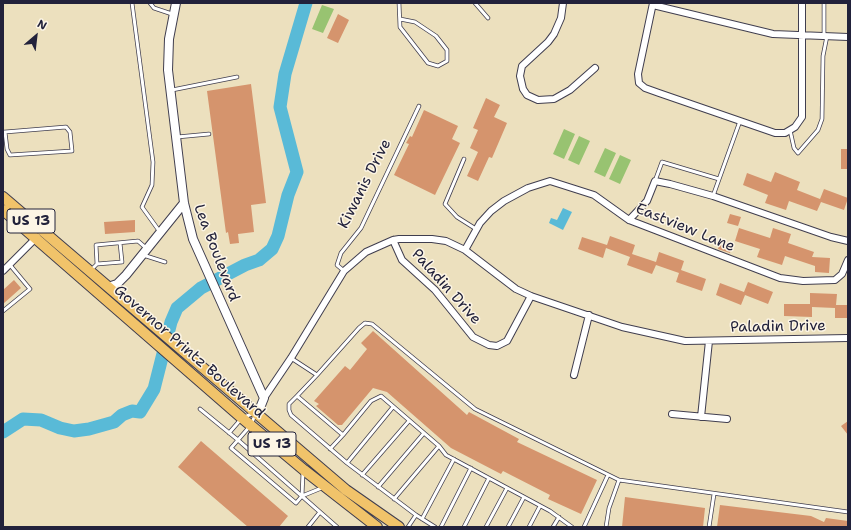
<!DOCTYPE html>
<style>
body{margin:0}
#map{position:relative;width:851px;height:530px;overflow:hidden;background:#ece0be;font-family:"Shantell Sans",sans-serif}
canvas{display:block}
.frame{position:absolute;inset:0;border:4px solid #22223b;pointer-events:none}
.north{position:absolute;left:16px;top:16px;width:40px;height:40px;-webkit-text-stroke:3px #fcf5e5;paint-order:stroke;rotate:28deg;font-size:11px;font-weight:700;line-height:16px;text-align:center;color:#22223b}
.north::after{content:'';display:block;margin:auto;width:14px;height:18px;background:#22223b;clip-path:polygon(50% 0,100% 100%,50% 72%,0 100%)}
</style>
<div id="map">
<canvas width="851" height="530"></canvas>
<div class="frame"></div>
<div class="north">N</div>
</div>
<script>
const c = document.querySelector('canvas').getContext('2d');
c.lineJoin = 'round';
function paint(path, color) {
  c.fillStyle = color;
  c.fill(path, 'evenodd');
}
function toPath(rows) {
  const path = new Path2D();
  for (const r of rows) {
    path.moveTo(r[0], r[1]);
    for (let i = 2; i < r.length; i += 2) path.lineTo(r[i], r[i + 1]);
  }
  return path;
}
function trace(path, color, width, dash) {
  c.strokeStyle = color;
  c.lineWidth = width;
  c.lineCap = dash ? 'butt' : 'round';
  c.setLineDash(dash || []);
  c.stroke(path);
}
function label(font, color, halo, rows, align = 'center') {
  c.font = font + ' "Shantell Sans",sans-serif';
  c.lineWidth = 3;
  c.setLineDash([]);
  c.textBaseline = 'middle';
  c.strokeStyle = halo;
  c.fillStyle = color;
  for (const [text, x, y, turn = 0] of rows) {
    c.save();
    c.translate(x, y);
    c.rotate((+turn || 0) * Math.PI / 180);
    c.textAlign = isNaN(turn) ? turn : align;
    if (halo) c.strokeText(text, 0, 0);
    c.fillText(text, 0, 0);
    c.restore();
  }
}
const green = toPath([
 [322,5,334,9,323,33,312,29],
 [564,129,575,134,564,159,553,154],
 [579,136,590,141,579,165,568,160],
 [605,148,616,153,605,177,594,172],
 [620,155,631,160,620,184,609,179]
]);
const water = toPath([
 [563,208,572,212,563,230,549,223,551,218,557,220]
]);
const river = toPath([
 [3,432,23,419,41,420,60,428,74,431,89,429,114,422,122,415,132,411,140,412,154,389,171,322,177,308,201,288,245,265,259,260,272,249,278,236,288,195,297,172,280,107,285,74,306,3]
]);
const building = toPath([
 [338,14,349,20,338,43,327,38],
 [251,84,266,203,251,205,254,232,238,234,239,243,230,244,228,232,226,233,207,91],
 [486,98,500,105,494,117,507,123,492,158,489,157,478,181,467,176,478,152,470,148,478,130,473,128],
 [424,110,458,126,452,139,460,143,435,195,394,175,409,144,406,143,410,136,412,137],
 [841,149,848,149,848,169,841,169],
 [775,172,800,182,797,190,820,199,824,189,848,198,844,210,821,202,817,211,789,201,786,210,765,203,768,195,743,185,747,173,771,182],
 [730,214,741,217,738,226,727,223],
 [135,220,135,232,105,234,104,222],
 [739,228,770,238,773,228,791,234,788,243,814,252,812,257,830,258,829,273,815,272,815,266,785,256,782,265,757,257,760,249,735,241],
 [610,236,635,245,632,254,656,262,659,252,684,261,681,270,706,279,702,291,676,282,679,273,656,265,652,274,627,265,630,257,606,248,603,258,578,249,582,237,607,245],
 [720,241,732,245,730,253,718,249],
 [14,280,21,288,3,304,3,290],
 [748,282,773,292,768,304,745,295,741,305,716,295,720,283,744,292],
 [810,293,837,294,836,305,848,305,848,318,835,318,835,308,812,307,812,317,784,316,784,304,810,304],
 [373,331,467,415,469,412,519,439,517,442,597,480,581,514,548,499,550,495,503,471,501,474,451,448,387,392,373,388,342,425,338,425,316,406,319,404,314,401,345,366,350,370,367,349,361,343],
 [848,421,848,435,841,426],
 [201,441,288,516,279,527,248,527,178,467],
 [625,497,705,508,703,527,622,527],
 [720,505,811,516,824,522,826,518,848,521,848,527,717,527]
]);
const service = toPath([
 [132,3,153,162,152,185,142,207,160,232],
 [150,3,154,8,172,14],
 [399,3,400,27,428,63,438,66,447,61,447,50,436,36,415,22,400,19],
 [475,3,488,18],
 [824,36,824,3],
 [172,90,237,77],
 [790,130,794,148,798,153,818,130,822,119,823,56,827,36],
 [3,132,5,132,66,127,70,132,72,151,10,155,7,149,5,132],
 [177,137,209,134],
 [464,159,445,204,457,217,476,229],
 [655,181,662,162,719,179],
 [713,196,740,121],
 [143,255,165,262],
 [97,264,122,262,120,243],
 [91,270,97,264,96,245,138,241,146,248],
 [344,271,337,265,341,253,361,228,419,106],
 [3,311,30,289,10,265],
 [291,358,317,375,297,396,343,435,371,401,381,396,439,446,446,455,550,511,572,527],
 [317,375,359,328,365,323,372,324,475,409,619,480,848,512],
 [297,396,289,404,289,410,291,415,347,463,416,515],
 [200,409,238,440,337,527],
 [255,415,251,425,231,448,296,503,302,496,324,487],
 [229,433,242,418,254,413],
 [330,449,343,435],
 [347,463,393,407],
 [362,475,409,421],
 [378,487,424,433],
 [302,496,303,472],
 [394,499,439,446],
 [422,519,454,459],
 [308,527,320,512],
 [408,527,416,515,435,527],
 [441,527,471,468],
 [464,527,489,478],
 [486,527,507,488],
 [508,527,524,497],
 [529,527,540,506],
 [553,527,559,517],
 [584,527,608,475],
 [606,527,609,508,619,480],
 [709,527,714,494]
]);
const minor = toPath([
 [563,3,561,18,554,34,548,42,522,66,520,76,523,89,527,95,538,100,554,99,570,90,595,68],
 [653,3,638,74,639,83,645,88,659,93,775,133,785,133,795,127,802,117,802,3],
 [653,5,773,34,848,37],
 [629,220,647,201,655,181,670,184,713,196,831,237,848,241],
 [393,240,402,260,435,290,473,337,489,345,497,346,507,341,531,296],
 [465,250,480,223,491,211,504,201,528,188,550,181,594,195,629,220,780,278,803,281,835,280,842,274,848,260],
 [3,271,37,237],
 [574,375,589,315],
 [264,398,291,358,344,271,366,252,393,240,399,239,432,239,446,241,465,250,516,289,531,296,622,327,685,341,848,338],
 [672,414,727,419],
 [701,417,709,341]
]);
const tertiary = toPath([
 [176,3,169,39,168,70,184,203,193,239,264,398,260,408,256,413],
 [108,287,117,284,126,275,184,203]
]);
const primary = toPath([
 [3,197,346,490,399,527],
 [3,210,242,418,304,470,377,527]
]);
const shields = [
 [31,221,48],
 [272,444,48]
];
const shieldNames = [
 ["US 13",31,221],
 ["US 13",272,444]
];
const streetNames = [
 ["Kiwanis Drive",365,184,-63],
 ["Eastview Lane",685,228,22],
 ["Lea Boulevard",216,253,69],
 ["Paladin Drive",446,287,48],
 ["Paladin Drive",778,327,-1],
 ["Governor Printz Boulevard",189,352,41]
];
paint(green, '#98c371');
paint(water, '#59bad7');
trace(river, '#59bad7', 13);
paint(building, '#d5946d');
trace(service, '#403e4f', 4.5);
trace(minor, '#403e4f', 8);
trace(tertiary, '#403e4f', 10);
trace(primary, '#403e4f', 12);
trace(service, '#fff', 3);
trace(minor, '#fff', 6);
trace(tertiary, '#fff', 8);
trace(primary, '#f1c36a', 10);
for (const [x, y, w] of shields) {
  const box = new Path2D();
  box.roundRect(x - w / 2, y - 12, w, 24, 3);
  c.fillStyle = '#fcf5e5';
  c.fill(box);
  trace(box, '#22223b', 1);
}
label('bold 14px', '#22223b', null, shieldNames);
label('15px', '#22223b', '#fcf5e5', streetNames);
</script>
